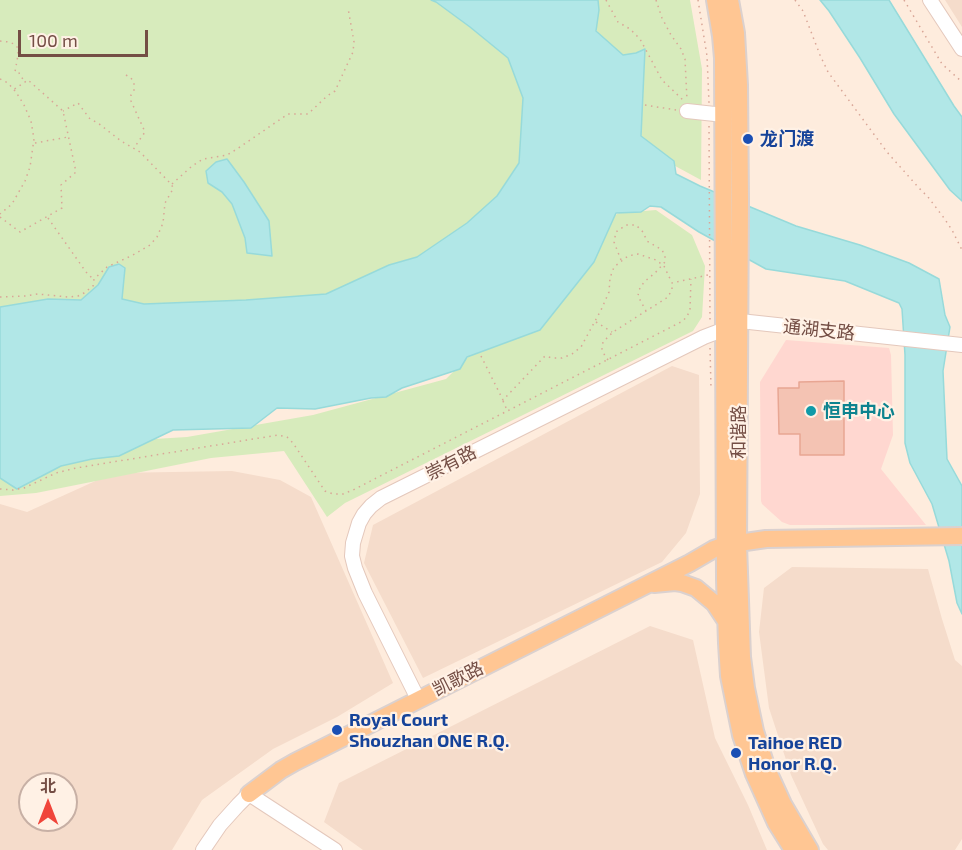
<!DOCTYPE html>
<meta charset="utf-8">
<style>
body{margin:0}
#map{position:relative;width:962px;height:850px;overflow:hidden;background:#feecdd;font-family:"Exo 2","Noto Sans SC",sans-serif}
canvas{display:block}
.north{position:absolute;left:18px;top:772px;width:60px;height:60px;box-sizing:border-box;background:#fff1e5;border:2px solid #c7b0a5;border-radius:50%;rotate:0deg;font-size:16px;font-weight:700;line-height:24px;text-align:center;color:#744e45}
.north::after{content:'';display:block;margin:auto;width:21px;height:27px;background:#f0453a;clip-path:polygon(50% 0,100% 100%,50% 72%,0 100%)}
.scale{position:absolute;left:18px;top:30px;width:130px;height:27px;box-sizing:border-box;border:3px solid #744e45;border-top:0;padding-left:8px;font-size:18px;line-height:21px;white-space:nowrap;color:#744e45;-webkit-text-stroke:4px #fff1e5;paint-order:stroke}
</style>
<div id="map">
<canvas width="962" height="850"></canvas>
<div class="north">北</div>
<div class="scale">100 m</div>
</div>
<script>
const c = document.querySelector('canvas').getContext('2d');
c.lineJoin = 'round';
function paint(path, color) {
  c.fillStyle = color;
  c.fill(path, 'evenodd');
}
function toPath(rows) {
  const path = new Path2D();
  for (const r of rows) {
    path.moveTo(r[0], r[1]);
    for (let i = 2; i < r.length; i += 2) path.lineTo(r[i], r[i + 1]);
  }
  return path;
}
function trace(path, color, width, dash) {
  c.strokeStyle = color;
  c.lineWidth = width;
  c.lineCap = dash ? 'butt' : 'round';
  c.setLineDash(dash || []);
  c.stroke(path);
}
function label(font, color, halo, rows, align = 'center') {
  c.font = font + ' "Exo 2","Noto Sans SC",sans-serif';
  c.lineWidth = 4.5;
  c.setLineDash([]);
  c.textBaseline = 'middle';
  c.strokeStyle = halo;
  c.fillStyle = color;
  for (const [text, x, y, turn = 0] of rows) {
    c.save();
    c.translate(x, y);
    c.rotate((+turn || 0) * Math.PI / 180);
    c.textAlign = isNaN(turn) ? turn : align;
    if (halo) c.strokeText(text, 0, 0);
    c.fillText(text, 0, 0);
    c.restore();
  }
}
const residential = toPath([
 [945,0,962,0,962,27],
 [672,366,699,375,700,494,686,533,662,562,423,678,364,563,373,525],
 [232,471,280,480,311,497,393,683,337,717,273,749,202,800,172,850,0,850,0,504,27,512,113,473],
 [30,784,66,784,66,820,30,820],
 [792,567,928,569,942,619,955,660,962,666,962,839,955,850,828,850,823,844,791,775,769,708,759,632,764,588],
 [650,626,693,640,715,738,748,805,767,850,363,850,324,822,339,783]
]);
const commercial = toPath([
 [786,340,889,348,891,355,893,435,881,469,926,525,790,525,782,522,762,504,761,501,760,382]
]);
const green = toPath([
 [0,0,463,0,514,30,539,154,436,273,256,324,0,323],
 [589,0,690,0,702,69,701,180,642,148,638,81,592,25],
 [656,210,692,235,705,266,702,317,693,331,345,503,327,517,284,451,211,458,36,493,0,496,0,462,73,444,187,437,313,415,446,379,605,221,619,213]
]);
const water = toPath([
 [431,0,598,0,599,10,596,31,623,55,636,53,645,49,641,136,674,161,676,174,700,186,796,226,860,245,909,263,939,279,945,315,950,327,943,371,947,459,962,486,962,614,957,603,949,561,932,504,910,463,905,443,905,355,902,309,899,303,845,281,766,269,699,232,661,207,650,206,641,212,616,213,594,262,540,330,467,357,460,369,402,388,386,397,371,398,315,409,277,408,251,428,173,430,119,456,92,459,61,466,17,489,0,478,0,307,48,299,81,300,98,285,109,267,119,264,125,268,122,299,144,304,246,300,326,294,389,265,417,257,467,223,497,196,519,163,523,98,508,58,470,27,436,2,431,0],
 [820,0,889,0,954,106,962,117,962,201,950,190,894,114,860,58,829,11,820,0],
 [227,159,244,182,269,221,272,256,247,253,245,238,232,204,222,192,208,183,206,171,216,162,227,159]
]);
const building = toPath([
 [844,381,844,455,800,455,800,434,779,434,778,388,799,388,799,382,844,381]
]);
const path = toPath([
 [606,0,618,22,630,29,640,39,662,80,683,100],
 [656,0,662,18,671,35,681,49,685,59,687,100],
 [698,0,707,56,709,103],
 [795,0,803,11,820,55,828,72,887,152,918,187,928,197,944,218,952,230,962,250],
 [904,0,942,64,962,82],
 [0,41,9,42,14,44,18,48,18,55,15,72,19,73,24,81],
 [126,75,131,78,134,83,134,90,131,95,131,101,145,132,134,148],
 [0,79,8,83,16,92,24,105,31,121,34,139,30,167,25,181,12,204,0,214],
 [645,105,676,110],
 [709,126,710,322],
 [35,143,68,137],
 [172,184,192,166,203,159,227,155,237,149,288,114,308,114,327,96,335,91,353,52,354,42,348,8],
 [0,217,20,232,62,208,61,185,76,172,63,111,28,80,13,90],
 [48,218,86,272,93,279],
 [621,260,614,242,616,232,626,225,636,225,643,232,647,241,662,250,665,256,665,262,655,273,644,282,639,290,638,296,646,311],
 [0,297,26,296,38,294,68,297,78,296,84,293,93,286,94,279,107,267,133,255,150,245,157,237,163,223,165,203,173,189,172,185,140,152,121,141,98,123,90,119,78,103,63,111],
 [596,322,612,332],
 [710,348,711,388],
 [481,356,503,400,545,356,552,358,562,358,572,354,581,347,601,310,609,292,610,278,614,267,628,256,638,254,656,260,664,266,672,283,708,275],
 [608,360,605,356,602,349,603,342,613,332,668,297,672,289,672,285],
 [503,401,507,410],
 [0,489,13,490,24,488,56,473,76,468,278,435,287,437,293,443,325,491,333,494,343,494,353,490,681,322,687,317,690,309,691,279]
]);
const minor = toPath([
 [930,0,962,49],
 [687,111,724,115],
 [740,321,962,345],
 [418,699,365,593,355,568,352,556,353,543,359,523,364,514,371,506,381,498,704,337,725,329],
 [203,850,220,825,238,805,249,794,335,850]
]);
const major = toPath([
 [715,0,721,36,723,58,725,580,727,643,729,676,741,735,754,774,776,823,793,850],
 [730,0,736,33,739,85,740,200,738,544,742,657,746,688,755,731,767,769,783,804,810,850],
 [654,584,675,582,682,583,696,588,714,603,726,621],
 [249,794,281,770,295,762,690,563,714,549,725,545,766,539,962,536]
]);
const markers = [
 [748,139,6,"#1a4fb4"],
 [811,411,6,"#0f9aa8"],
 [337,730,6,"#1a4fb4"],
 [736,753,6,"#1a4fb4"]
];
const transitNames = [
 ["龙门渡",760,139],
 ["Royal Court",349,720],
 ["Shouzhan ONE R.Q.",349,741],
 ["Taihoe RED",748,743],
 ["Honor R.Q.",748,764]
];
const streetNames = [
 ["通湖支路",819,330,6],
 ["和谐路",739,432,-90],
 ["崇有路",451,463,-27],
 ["凯歌路",458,679,-27]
];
const cultureNames = [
 ["恒申中心",823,411]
];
paint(residential, '#f5dccb');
paint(commercial, '#ffd7d0');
paint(green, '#d7ebbc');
paint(water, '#b1e7e7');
trace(water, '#97dada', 1.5);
paint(building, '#f4c3b3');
trace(building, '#e8a693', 1.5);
trace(minor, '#e4c8bc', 16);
trace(major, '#dbd1cf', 20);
trace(path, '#d9a697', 1.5, [1.5, 4.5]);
trace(minor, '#fff', 14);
trace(major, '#ffc693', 16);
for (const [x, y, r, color] of markers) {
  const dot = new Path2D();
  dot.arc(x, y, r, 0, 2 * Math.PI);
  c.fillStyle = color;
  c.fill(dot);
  trace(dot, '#fff1e5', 2);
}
label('bold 18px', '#164399', '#fff1e5', transitNames, 'left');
label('18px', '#744e45', '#fff1e5', streetNames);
label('bold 18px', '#0d838f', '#fff1e5', cultureNames, 'left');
</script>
